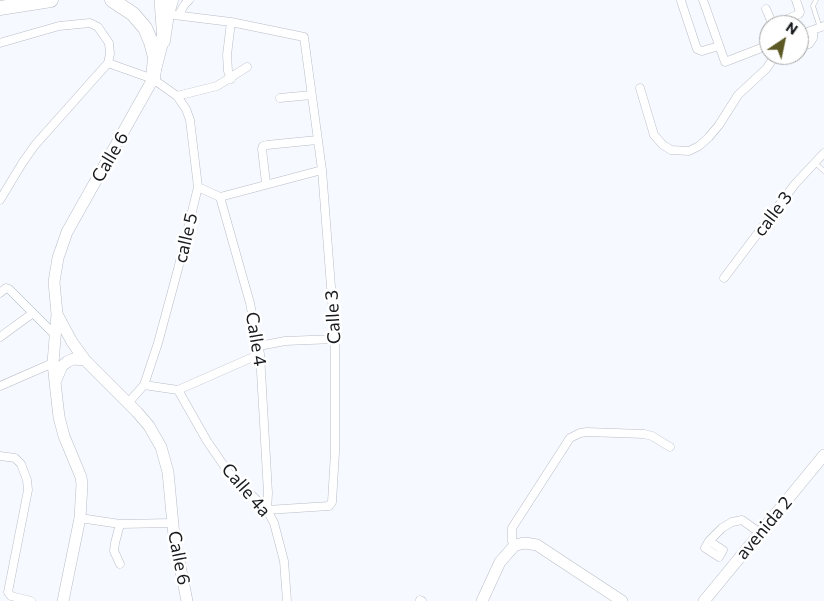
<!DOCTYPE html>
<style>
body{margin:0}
#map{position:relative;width:824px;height:601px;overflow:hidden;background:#f6f9ff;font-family:Commissioner,sans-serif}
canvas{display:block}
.north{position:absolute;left:759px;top:15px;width:50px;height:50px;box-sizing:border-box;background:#fff;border:1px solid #a3a3a5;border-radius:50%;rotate:34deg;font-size:14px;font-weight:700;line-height:20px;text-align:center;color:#181a1d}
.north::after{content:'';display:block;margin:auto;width:18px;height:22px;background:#5b5824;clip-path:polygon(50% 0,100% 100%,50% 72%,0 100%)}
</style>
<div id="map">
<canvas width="824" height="601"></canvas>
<div class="north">N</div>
</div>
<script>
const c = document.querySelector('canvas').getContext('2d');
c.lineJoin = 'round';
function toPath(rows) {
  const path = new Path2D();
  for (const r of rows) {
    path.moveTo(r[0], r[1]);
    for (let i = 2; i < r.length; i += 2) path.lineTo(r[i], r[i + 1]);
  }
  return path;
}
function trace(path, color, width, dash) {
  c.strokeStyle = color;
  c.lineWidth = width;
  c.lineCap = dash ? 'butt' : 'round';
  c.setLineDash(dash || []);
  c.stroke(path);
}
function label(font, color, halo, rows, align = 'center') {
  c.font = font + ' Commissioner,sans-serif';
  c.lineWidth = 5;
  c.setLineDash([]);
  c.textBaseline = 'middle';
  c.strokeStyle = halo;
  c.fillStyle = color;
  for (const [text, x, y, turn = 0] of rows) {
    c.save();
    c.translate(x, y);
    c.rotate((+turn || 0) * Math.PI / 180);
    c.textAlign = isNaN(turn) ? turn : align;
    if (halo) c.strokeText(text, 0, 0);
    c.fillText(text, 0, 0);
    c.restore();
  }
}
const lane = toPath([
 [816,0,813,6,820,28],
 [815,163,824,171]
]);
const street = toPath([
 [703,0,725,62,769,45],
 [681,1,697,49,702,51,719,46],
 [766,9,773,25],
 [166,14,231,22,304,37,322,170],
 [179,14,185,4,189,0],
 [774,25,799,14,800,12,796,0],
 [799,35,824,26],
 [0,43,59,26,90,23,98,27,109,43,110,54,108,63],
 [799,47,809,44,813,38,813,30],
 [231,79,228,71,227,55,231,22],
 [640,88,654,135,663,145,671,150,689,151,699,146,709,137,719,125,738,95,766,69,773,59,780,55],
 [177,96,217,86,247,67],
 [280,98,311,95],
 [266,183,262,149,263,146,267,145,317,140],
 [198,187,220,197,250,303,260,354,268,493,267,510,329,506,332,502,335,452,335,339,322,170,220,197],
 [0,200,23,162,35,145,108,63,153,79,177,96,186,109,190,120,198,187,178,269,158,343,144,385,128,403],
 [724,278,795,184,824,153],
 [0,293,6,288,9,289,55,335],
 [0,337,33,313],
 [259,346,285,341,335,339],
 [144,385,178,390,260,354],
 [0,386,53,363],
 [178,390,207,441,229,473,267,510,274,523,284,561,287,601],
 [0,456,15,458,21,464,27,480,28,490,8,592,11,596,31,601],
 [80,518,120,524,172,523],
 [120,524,115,543,114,551,120,564],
 [709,541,723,550,719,557,705,548,709,541,722,528,732,522,742,520,760,533],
 [515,545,512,541,512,528,570,438,580,433,587,432,644,434,652,436,670,447],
 [420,600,422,601]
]);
const secondary = toPath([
 [57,314,72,342,85,360,137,412,149,426,161,447,168,472,174,536,187,601],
 [56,380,62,366,67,362,73,359,85,360],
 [63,601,80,518,82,484,81,477,64,436,59,417,55,382,53,363,57,314,54,282,58,258,67,232,153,79,163,41,160,0],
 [482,601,500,562,515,545,525,543,537,545,622,601],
 [704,601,824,455]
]);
const highway = toPath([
 [112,0,133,14,145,28,151,42,155,57,153,79],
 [0,8,51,0],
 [163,41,167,14,171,0]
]);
const streetNames = [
 ["Calle 6",110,157,-60],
 ["calle 3",773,214,-53],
 ["calle 5",186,238,-77],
 ["Calle 3",333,317,-93],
 ["Calle 4",256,339,81],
 ["Calle 4a",246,490,49],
 ["avenida 2",764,528,-50],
 ["Calle 6",179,558,79]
];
trace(lane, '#b8bdc6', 5);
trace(street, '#b8bdc6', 9);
trace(secondary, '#b8bdc6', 12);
trace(highway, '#b8bdc6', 15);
trace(lane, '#fff', 4);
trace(street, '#fff', 8);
trace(secondary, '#fff', 11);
trace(highway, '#fff', 14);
label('18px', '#181a1d', '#fff', streetNames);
</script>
